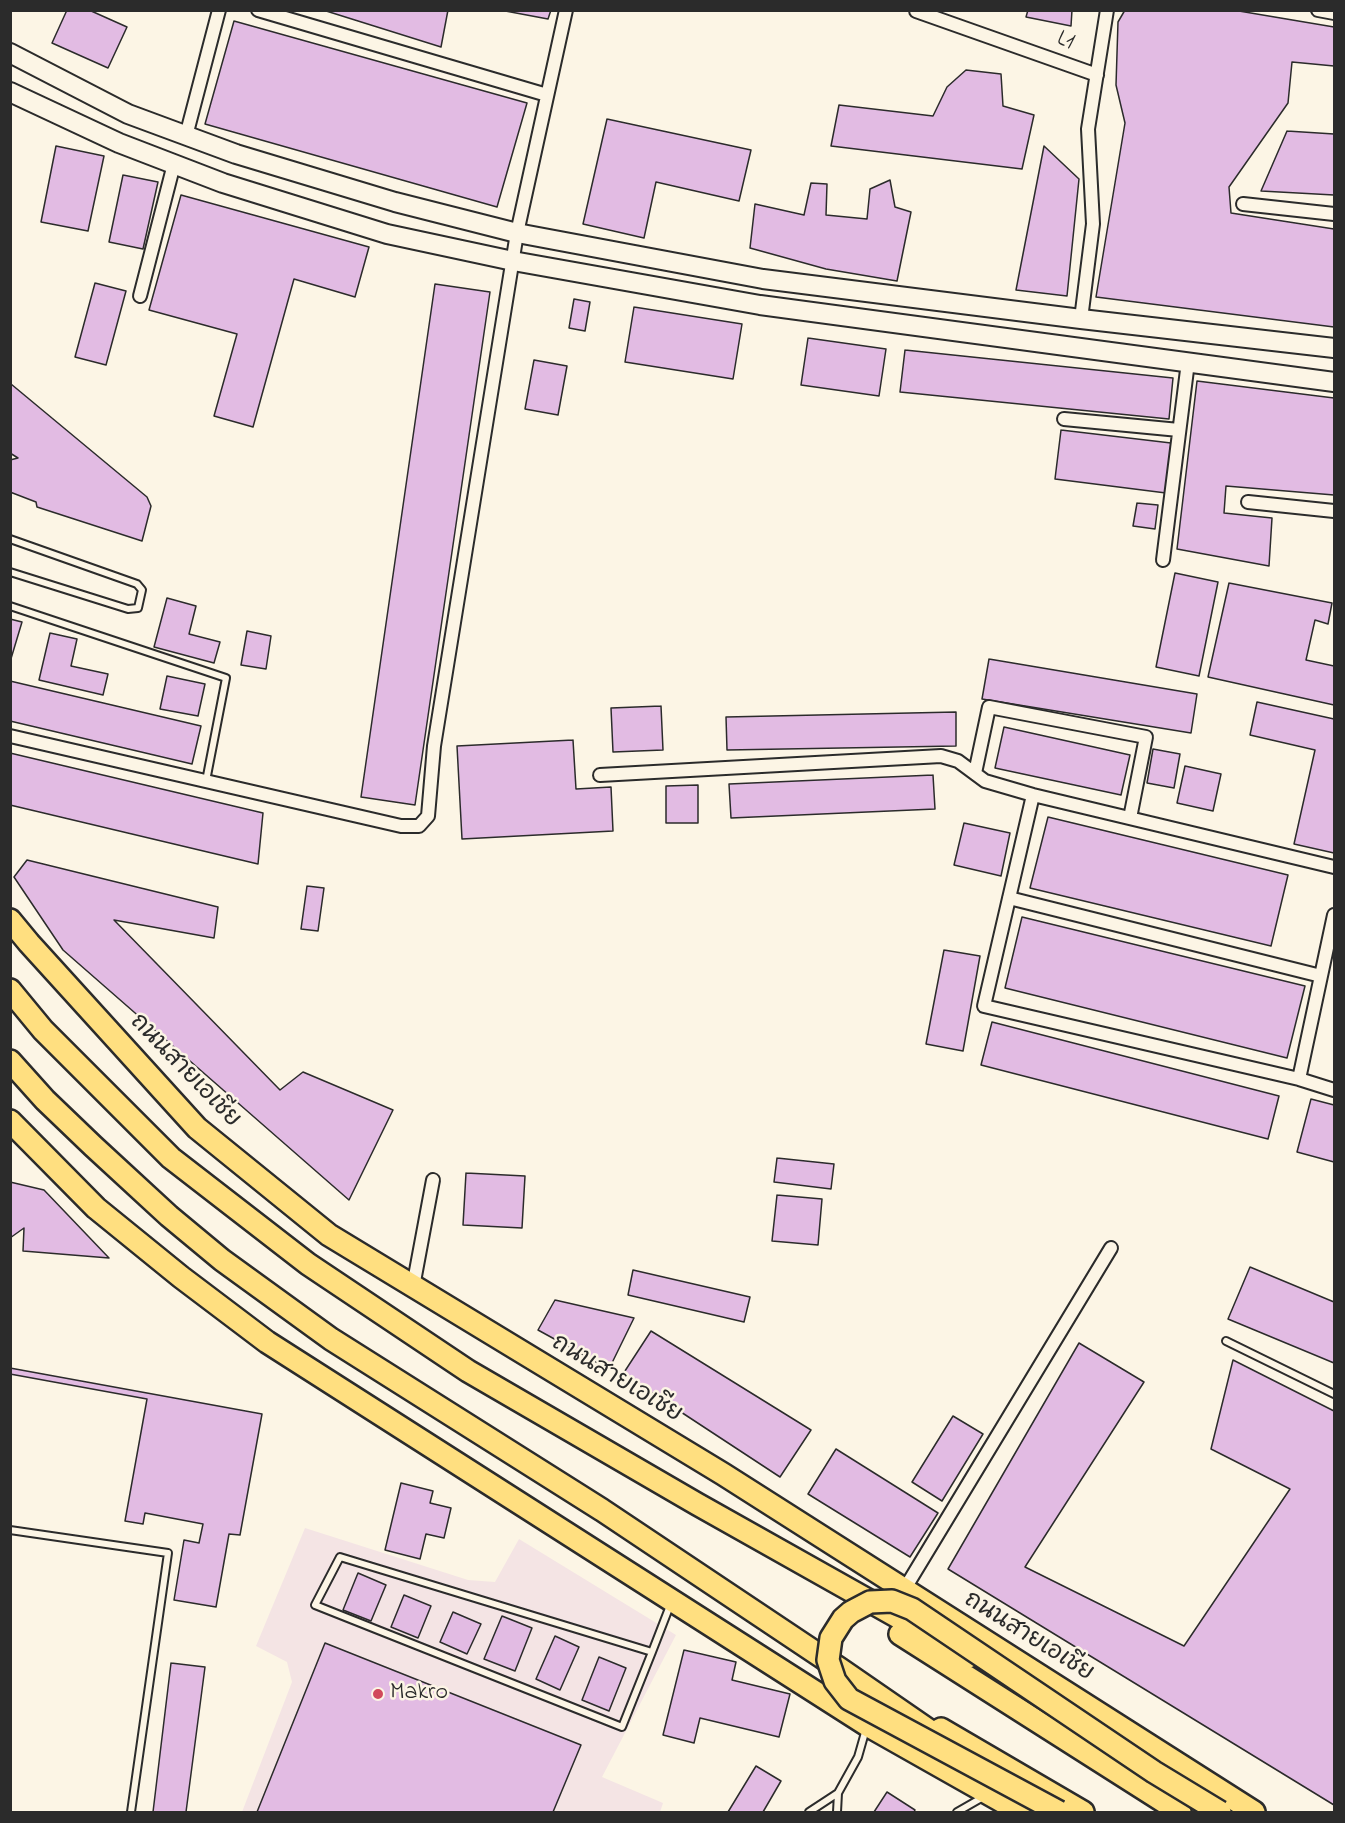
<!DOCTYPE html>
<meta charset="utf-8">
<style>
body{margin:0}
#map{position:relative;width:1345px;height:1823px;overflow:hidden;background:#fcf5e5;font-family:"Indie Flower",sans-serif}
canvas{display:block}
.frame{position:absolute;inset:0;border:12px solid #2b2b2b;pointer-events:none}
</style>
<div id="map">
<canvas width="1345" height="1823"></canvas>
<div class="frame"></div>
</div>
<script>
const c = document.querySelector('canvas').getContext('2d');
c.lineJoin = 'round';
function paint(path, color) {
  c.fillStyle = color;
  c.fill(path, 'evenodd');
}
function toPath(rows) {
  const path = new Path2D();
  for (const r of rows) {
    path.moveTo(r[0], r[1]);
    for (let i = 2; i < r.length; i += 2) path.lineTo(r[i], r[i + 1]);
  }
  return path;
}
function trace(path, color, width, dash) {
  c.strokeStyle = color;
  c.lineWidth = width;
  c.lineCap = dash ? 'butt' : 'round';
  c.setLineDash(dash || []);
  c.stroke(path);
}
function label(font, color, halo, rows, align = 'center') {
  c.font = font + ' "Indie Flower","Playpen Sans Thai",sans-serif';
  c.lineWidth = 5;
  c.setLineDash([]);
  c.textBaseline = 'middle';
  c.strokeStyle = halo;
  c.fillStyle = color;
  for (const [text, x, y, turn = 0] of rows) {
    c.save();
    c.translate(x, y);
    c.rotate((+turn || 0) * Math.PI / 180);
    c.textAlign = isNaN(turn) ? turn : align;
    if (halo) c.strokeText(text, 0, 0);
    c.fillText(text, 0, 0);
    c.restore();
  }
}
const built = toPath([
 [305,1528,468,1580,495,1582,519,1539,676,1635,602,1777,663,1803,660,1812,242,1812,292,1682,287,1662,256,1646]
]);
const building = toPath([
 [67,10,89,10,127,27,108,68,52,43,67,10],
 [323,10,448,10,441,47,323,10],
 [500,10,551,10,548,19,500,10],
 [1028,10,1072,10,1071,26,1026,17,1028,10],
 [1125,10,1233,10,1334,27,1334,66,1292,62,1288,103,1229,187,1231,213,1334,229,1334,327,1096,297,1125,123,1116,85,1118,22,1125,10],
 [234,21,527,103,497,207,205,124,234,21],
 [966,70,1001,74,1003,106,1034,115,1022,169,831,146,839,105,933,116,947,87,966,70],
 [607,119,751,150,739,201,656,182,644,238,583,224,607,119],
 [1287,131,1334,134,1334,195,1261,191,1287,131],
 [56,146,104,156,88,231,41,222,56,146],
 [1044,146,1079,179,1067,296,1016,290,1044,146],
 [123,175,158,182,143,249,109,242,123,175],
 [890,180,895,207,911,212,897,281,826,269,750,248,755,204,804,215,811,183,827,184,826,215,867,219,870,189,890,180],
 [181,195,369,247,355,297,294,279,253,427,214,416,237,334,149,310,181,195],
 [95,283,126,291,106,365,75,357,95,283],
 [435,284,490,292,415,805,361,797,435,284],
 [574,299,590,302,585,331,569,328,574,299],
 [634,307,742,324,733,379,625,362,634,307],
 [808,338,886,349,879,396,801,385,808,338],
 [905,350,1173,378,1169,419,900,392,905,350],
 [534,360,567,366,558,415,525,409,534,360],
 [1197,381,1334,398,1334,495,1226,486,1224,513,1272,518,1269,566,1177,549,1197,381],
 [11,384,147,497,151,506,142,541,37,507,36,502,10,492,10,460,18,458,10,453,11,384],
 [1061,430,1171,443,1166,493,1055,479,1061,430],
 [1137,503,1158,505,1155,529,1133,526,1137,503],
 [1175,573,1218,582,1199,676,1156,667,1175,573],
 [1229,583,1332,603,1328,624,1315,620,1306,660,1334,666,1334,705,1208,677,1229,583],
 [167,598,196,606,189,634,220,642,214,663,154,647,167,598],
 [10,619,22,622,10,662,10,619],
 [247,631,271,636,266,669,241,665,247,631],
 [50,633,77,639,71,666,108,674,103,695,39,680,50,633],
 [989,659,1197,694,1191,733,982,699,989,659],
 [167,676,205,684,198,716,160,709,167,676],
 [10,681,201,726,192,764,10,721,10,681],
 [1257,702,1334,719,1334,853,1294,844,1315,750,1250,735,1257,702],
 [661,706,663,750,613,752,611,708,661,706],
 [956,712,956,746,727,750,726,717,956,712],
 [1004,727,1130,755,1121,795,995,768,1004,727],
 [573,740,576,789,611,787,613,831,462,839,457,746,573,740],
 [1153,749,1180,754,1174,788,1147,783,1153,749],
 [10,753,263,813,258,864,10,805,10,753],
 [1185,766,1221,774,1213,811,1177,803,1185,766],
 [933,775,935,809,731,818,729,784,933,775],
 [698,785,698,823,666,823,666,786,698,785],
 [1048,817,1288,875,1271,946,1030,888,1048,817],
 [964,823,1010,833,1001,876,954,865,964,823],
 [27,860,218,907,214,938,114,920,280,1090,303,1072,393,1110,349,1200,63,950,14,877,27,860],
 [307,886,324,888,318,931,301,929,307,886],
 [1022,917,1305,986,1287,1058,1005,988,1022,917],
 [944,950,980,956,963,1051,926,1044,944,950],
 [992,1022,1279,1096,1268,1139,981,1065,992,1022],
 [1311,1099,1334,1105,1334,1162,1297,1152,1311,1099],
 [777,1158,834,1164,831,1189,774,1182,777,1158],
 [466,1173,525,1176,522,1228,463,1225,466,1173],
 [10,1182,44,1190,109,1258,23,1251,24,1228,10,1238,10,1182],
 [777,1195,822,1199,818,1245,772,1241,777,1195],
 [1250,1267,1334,1302,1334,1363,1228,1319,1250,1267],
 [633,1270,750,1297,744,1322,628,1295,633,1270],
 [555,1300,634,1318,609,1369,538,1330,555,1300],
 [651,1331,811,1430,780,1477,623,1374,651,1331],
 [1079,1343,1144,1382,1025,1567,1184,1646,1290,1489,1211,1449,1233,1360,1334,1411,1334,1805,948,1569,1079,1343],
 [10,1368,262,1414,240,1535,229,1534,216,1607,174,1600,184,1540,199,1543,203,1524,145,1513,143,1524,125,1521,147,1399,10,1374,10,1368],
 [953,1416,983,1434,942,1501,912,1482,953,1416],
 [836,1449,938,1513,910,1557,808,1494,836,1449],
 [401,1483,433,1491,430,1503,451,1508,444,1538,426,1534,420,1559,385,1550,401,1483],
 [358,1573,386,1585,371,1621,343,1610,358,1573],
 [404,1595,431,1606,418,1638,391,1627,404,1595],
 [453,1612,481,1624,467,1654,440,1642,453,1612],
 [502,1616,532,1628,515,1671,484,1659,502,1616],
 [555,1636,579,1647,560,1690,536,1679,555,1636],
 [325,1643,581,1745,553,1812,257,1812,325,1643],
 [684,1650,736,1662,732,1680,790,1694,779,1737,700,1718,694,1743,663,1735,684,1650],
 [599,1657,626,1668,609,1711,582,1700,599,1657],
 [171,1663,205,1667,186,1812,153,1812,171,1663],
 [756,1766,781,1781,763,1812,728,1812,756,1766],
 [887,1792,915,1810,914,1812,874,1812,887,1792]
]);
const service = toPath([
 [10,539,137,584,142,590,138,608,128,609,10,572],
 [10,606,226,678,206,781],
 [1226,1341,1334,1394],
 [10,1530,168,1553,131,1812],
 [652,1652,340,1557,315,1605,622,1727,652,1652,671,1603],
 [809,1812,838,1793],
 [837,1812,838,1793,858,1757,866,1729],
 [957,1812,985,1796]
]);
const minor = toPath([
 [258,10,547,95],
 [1318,10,1334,13],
 [916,11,1097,75],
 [186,136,219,10],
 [1243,204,1334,214],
 [140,296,174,164],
 [1081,319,1093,224,1088,129,1107,10],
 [1064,419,1179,430],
 [1248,502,1334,511],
 [1163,560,1188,362],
 [10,736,401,826,419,826,428,816,434,746,517,233,566,10],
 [975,773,989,707,1146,737,1130,818],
 [600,775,941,756,958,761,985,781,1033,795,1334,867],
 [1033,795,984,1006,1299,1079,1334,1090],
 [1009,898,1321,976],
 [1299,1079,1334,915],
 [413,1287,433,1180],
 [904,1590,1111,1248]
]);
const secondary = toPath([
 [10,53,128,114,236,154,395,202,517,233,763,279,1081,319,1334,348],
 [10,92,119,143,223,183,387,234,513,261,760,305,1334,382]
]);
const trunk = toPath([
 [10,920,29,943,197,1128,329,1235,723,1474,1254,1812],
 [10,990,43,1030,171,1158,308,1264,468,1371,697,1504,969,1657],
 [10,1061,45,1100,93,1146,169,1216,222,1260,331,1339,602,1510,840,1669,950,1745],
 [10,1121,96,1208,181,1277,267,1342,867,1725,1021,1812],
 [900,1634,1180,1812],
 [941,1729,1083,1812]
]);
const trunkBridge = toPath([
 [1059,1812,849,1699,835,1681,828,1660,831,1638,843,1619,851,1612,870,1602,892,1601,912,1609,1154,1772,1220,1812]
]);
const markers = [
 [378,1694,6,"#d1495b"]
];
const streetNames = [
 ["L1",1065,42,20],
 ["ถนนสายเอเชีย",184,1072,46],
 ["ถนนสายเอเชีย",616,1380,31],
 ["ถนนสายเอเชีย",1028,1638,32]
];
const poiNames = [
 ["Makro",390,1694]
];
paint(built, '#f4e4e4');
paint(building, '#e2bbe3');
trace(building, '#2b2b2b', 1.5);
trace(service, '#2b2b2b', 10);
trace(minor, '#2b2b2b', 16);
trace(secondary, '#2b2b2b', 22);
trace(trunk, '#2b2b2b', 26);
trace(service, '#fcf5e5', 6);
trace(minor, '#fcf5e5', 12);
trace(secondary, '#fcf5e5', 18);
trace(trunk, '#ffdf80', 21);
trace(trunkBridge, '#2b2b2b', 26, []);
trace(trunkBridge, '#ffdf80', 21);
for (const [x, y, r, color] of markers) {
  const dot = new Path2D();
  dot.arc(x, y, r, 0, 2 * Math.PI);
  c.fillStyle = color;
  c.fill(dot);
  trace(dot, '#fcf5e5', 2);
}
label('24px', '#2b2b2b', '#fcf5e5', streetNames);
label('24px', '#2b2b2b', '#fcf5e5', poiNames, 'left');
</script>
